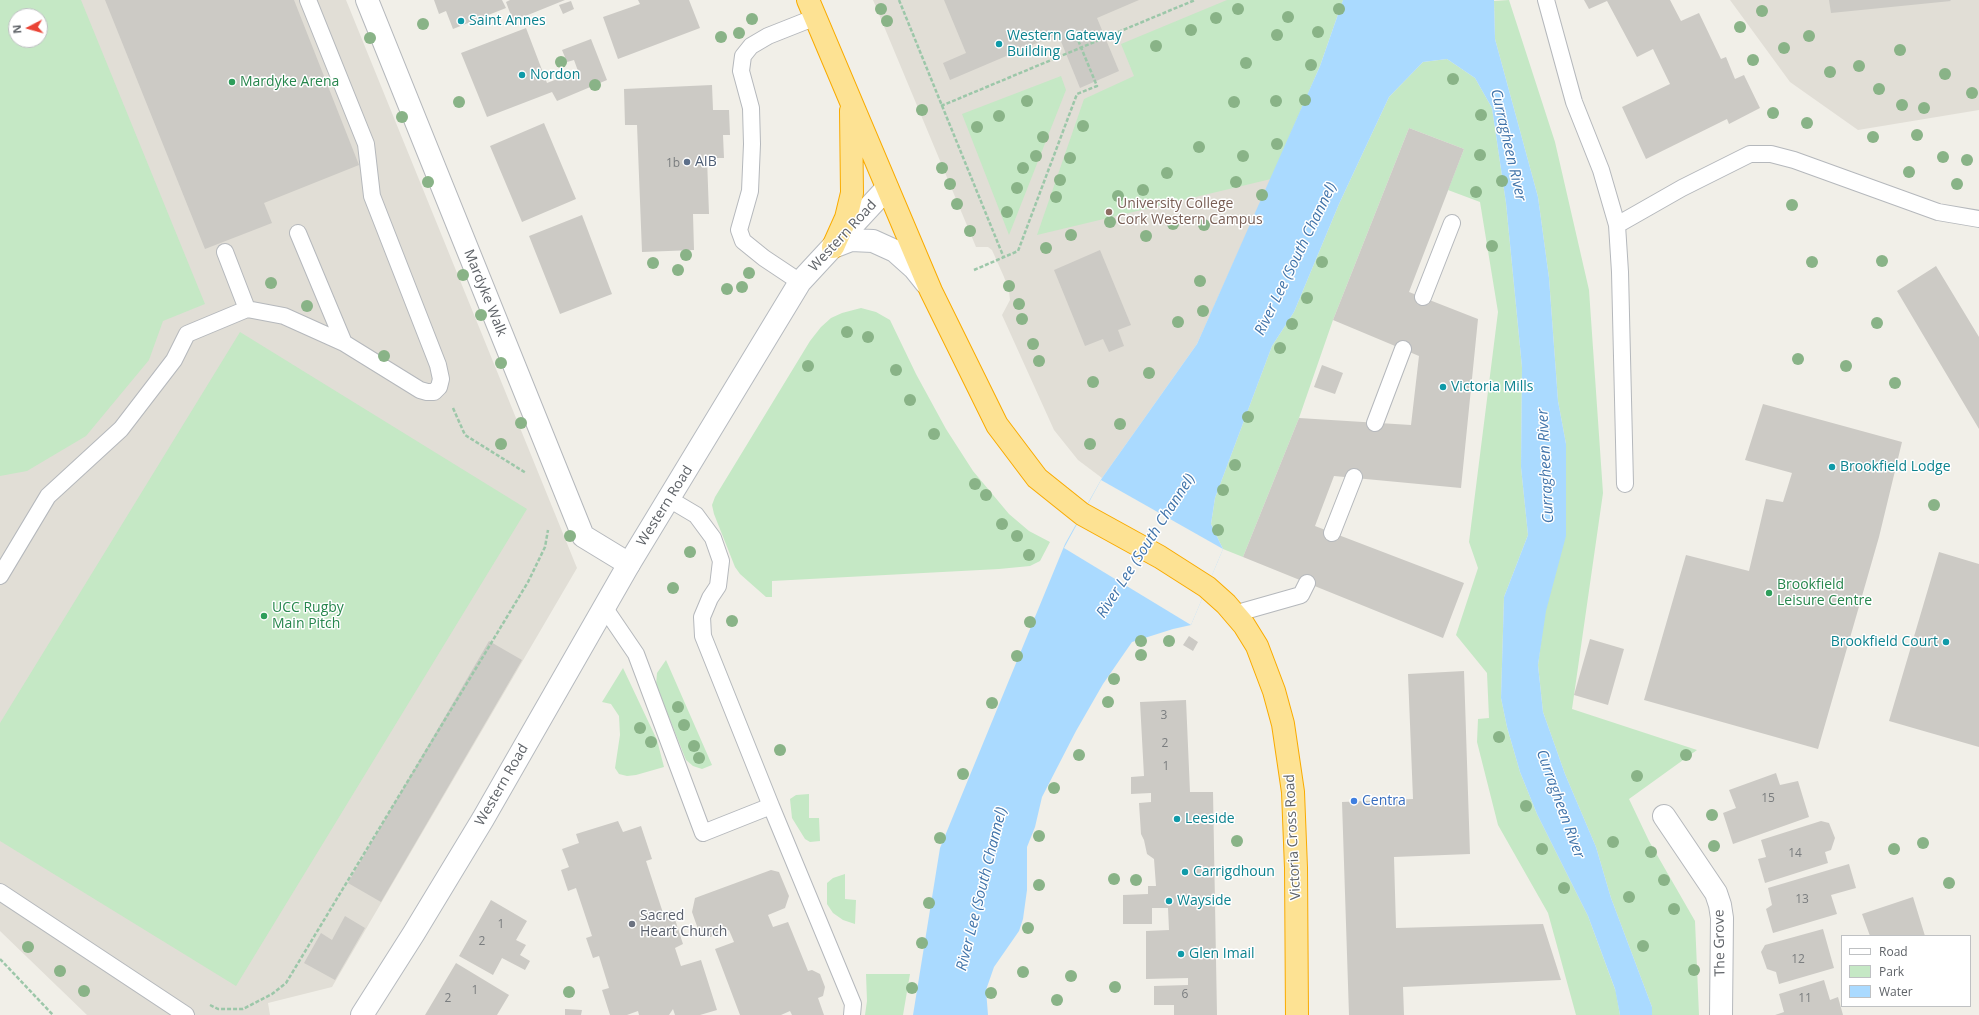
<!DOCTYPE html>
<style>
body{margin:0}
#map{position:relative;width:1979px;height:1015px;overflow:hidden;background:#f1efe8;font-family:"Open Sans",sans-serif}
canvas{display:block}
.legend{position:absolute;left:1841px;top:935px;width:130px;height:72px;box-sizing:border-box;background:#fff;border:1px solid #bfc1c3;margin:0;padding:5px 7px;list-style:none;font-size:12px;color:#5f6368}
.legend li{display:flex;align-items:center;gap:8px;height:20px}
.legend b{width:20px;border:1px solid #bfc1c3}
.north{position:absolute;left:8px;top:8px;width:40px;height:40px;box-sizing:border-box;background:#fff;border:1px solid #bfc1c3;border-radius:50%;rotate:264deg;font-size:11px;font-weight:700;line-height:16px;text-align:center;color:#5f6368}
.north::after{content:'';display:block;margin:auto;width:14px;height:18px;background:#ea4335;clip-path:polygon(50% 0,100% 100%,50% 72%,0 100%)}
</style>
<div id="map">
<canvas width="1979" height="1015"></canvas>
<ul class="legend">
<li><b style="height:5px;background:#fff"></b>Road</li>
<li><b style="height:11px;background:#c5e8c5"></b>Park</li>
<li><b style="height:11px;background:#aadaff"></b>Water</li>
</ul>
<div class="north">N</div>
</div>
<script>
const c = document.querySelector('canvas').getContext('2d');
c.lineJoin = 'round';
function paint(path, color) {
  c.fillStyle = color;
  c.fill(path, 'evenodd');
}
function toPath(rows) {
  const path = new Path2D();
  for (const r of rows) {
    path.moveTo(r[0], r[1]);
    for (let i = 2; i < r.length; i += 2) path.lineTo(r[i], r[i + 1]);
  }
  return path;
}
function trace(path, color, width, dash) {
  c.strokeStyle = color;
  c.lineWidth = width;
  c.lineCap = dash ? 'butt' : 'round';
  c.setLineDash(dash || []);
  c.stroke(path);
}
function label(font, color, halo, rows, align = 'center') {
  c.font = font + ' "Open Sans",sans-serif';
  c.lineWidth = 3;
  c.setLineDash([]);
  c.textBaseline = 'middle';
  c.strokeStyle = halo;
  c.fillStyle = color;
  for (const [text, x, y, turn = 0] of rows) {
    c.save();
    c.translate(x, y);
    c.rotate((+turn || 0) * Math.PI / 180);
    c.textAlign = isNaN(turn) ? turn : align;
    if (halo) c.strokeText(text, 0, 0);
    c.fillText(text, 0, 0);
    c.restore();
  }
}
const education = toPath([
 [0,0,346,0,577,568,332,987,268,1003,270,1015,87,1015,0,931],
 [16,16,40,16,40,40,16,40],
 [873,0,1343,0,1271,179,1197,344,1102,478,1078,460,1054,430,1002,315,1010,300,1009,291,1004,277,992,250,988,247,976,247],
 [1730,0,1979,0,1979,110,1858,130,1790,82]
]);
const green = toPath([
 [0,0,81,0,205,304,163,321,149,360,86,436,27,471,0,476],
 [16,16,40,16,40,40,16,40],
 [1227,0,1343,0,1320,66,1271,179,1037,235,1084,99,1134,76,1121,44],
 [1509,0,1555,142,1589,290,1603,493,1572,709,1697,750,1629,799,1649,841,1695,921,1699,1015,1652,1015,1652,1007,1611,898,1596,847,1565,774,1543,712,1538,665,1566,444,1558,401,1549,278,1538,197,1495,39,1494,1],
 [1447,59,1475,78,1492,108,1506,203,1522,367,1521,467,1528,535,1504,597,1501,698,1507,727,1520,772,1537,814,1588,916,1616,992,1620,1015,1576,1015,1548,913,1498,825,1477,742,1478,719,1489,718,1487,673,1456,635,1478,568,1469,542,1498,312,1480,202,1448,190,1464,149,1409,128,1333,320,1299,418,1243,557,1223,549,1211,524,1215,498,1272,346,1294,312,1339,204,1389,97,1423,62],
 [1061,76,1066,90,1009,235,962,114],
 [861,308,876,312,890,320,916,374,946,429,973,471,1009,514,1029,531,1050,542,1040,561,1030,566,999,569,772,581,772,597,766,597,740,574,735,567,714,514,712,505,715,497,810,341,821,327,831,318,842,313],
 [240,332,527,509,236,986,0,841,0,723],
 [666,660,712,765,702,769,693,766,686,760,656,685,657,673],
 [623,668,657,740,664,767,636,775,627,776,619,774,615,768,620,735,619,716,611,704,602,702],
 [809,794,809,818,819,818,820,841,810,842,805,839,792,818,790,799,796,795],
 [845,874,845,899,856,900,855,924,843,920,833,913,827,904,827,883,833,878],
 [866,974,910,974,903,1015,865,1015,867,1001]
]);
const water = toPath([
 [1343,0,1494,0,1495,39,1538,197,1549,278,1558,401,1566,444,1566,536,1546,611,1538,665,1543,712,1565,774,1596,847,1611,898,1652,1007,1652,1015,1620,1015,1615,989,1588,916,1537,814,1520,772,1507,727,1501,698,1504,597,1528,535,1521,467,1522,367,1506,203,1492,108,1475,78,1447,59,1423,62,1389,97,1339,204,1294,312,1272,346,1215,498,1211,524,1223,549,1191,625,1173,629,1132,642,1103,684,1076,731,1042,797,1035,827,1027,847,1027,890,1023,919,1019,931,994,967,986,990,988,1015,913,1015,940,848,1065,544,1102,478,1197,344,1320,66]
]);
const pier = toPath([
 [1101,480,1223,549,1191,625,1064,548]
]);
const building = toPath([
 [105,0,294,0,359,165,264,203,272,223,205,249],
 [434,0,502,0,506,8,453,29,446,11,439,14],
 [510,0,565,0,513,21,506,2],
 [638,0,689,0,700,28,618,59,603,17,640,4],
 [944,0,1139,0,1097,18,1119,71,1080,88,1058,34,950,80,943,63,966,53],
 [1584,0,1670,0,1681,21,1699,13,1721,59,1726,57,1735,79,1744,75,1760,108,1729,124,1727,119,1646,159,1622,107,1670,84,1653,49,1637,57,1607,1,1589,9],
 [1829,0,1950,0,1951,1,1831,13],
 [571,1,574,9,563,14,559,5],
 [526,28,547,83,578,71,574,60,567,62,562,50,591,39,607,80,557,101,552,92,487,117,461,53],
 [712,85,713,110,729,110,730,135,723,135,724,158,707,158,709,214,693,214,694,250,642,252,637,125,625,125,624,89],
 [544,123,576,199,522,222,490,146],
 [1409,128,1464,149,1409,292,1478,319,1461,488,1334,476,1315,526,1464,583,1443,638,1243,557,1299,418,1411,425,1419,356,1333,320],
 [582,215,612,294,560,314,529,236],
 [1100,250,1131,325,1118,330,1124,346,1109,352,1103,339,1085,346,1054,270],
 [1936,266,1979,337,1979,429,1897,291],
 [1322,365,1343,373,1335,394,1314,387],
 [1763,404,1902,442,1879,537,1818,749,1644,700,1686,555,1749,571,1766,499,1783,502,1792,473,1745,460],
 [1939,552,1979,564,1979,747,1889,721],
 [1189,636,1198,642,1193,651,1183,645],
 [1590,639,1624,649,1608,705,1574,695],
 [489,641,522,660,381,902,348,883],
 [1464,671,1470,854,1394,857,1396,928,1543,924,1561,980,1403,987,1404,1015,1349,1015,1342,802,1413,799,1408,674],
 [1186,700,1190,792,1213,792,1217,1015,1174,1015,1174,1005,1154,1005,1154,986,1188,985,1188,978,1146,979,1146,931,1169,930,1168,908,1152,908,1152,924,1123,924,1123,895,1148,894,1148,886,1156,886,1154,859,1147,854,1144,840,1141,834,1139,803,1151,802,1151,793,1131,794,1131,777,1144,776,1140,702],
 [1776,773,1780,785,1798,781,1809,817,1733,844,1723,813,1736,808,1729,790],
 [618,821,623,832,641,826,652,859,646,861,663,913,672,910,683,944,675,948,681,966,701,960,717,1010,700,1015,675,1015,673,1009,669,1015,639,1015,638,1011,627,1015,610,1015,602,990,609,988,599,956,593,958,586,938,592,936,576,888,568,891,561,870,569,867,562,849,579,843,576,834],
 [1821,821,1829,823,1835,838,1831,850,1825,852,1828,863,1765,883,1758,859,1766,857,1761,840],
 [1849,864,1856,888,1831,895,1837,914,1773,933,1766,909,1772,905,1768,888],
 [771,870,779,872,789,896,785,908,768,915,773,927,788,922,808,971,812,970,820,974,825,987,823,996,818,998,824,1015,792,1015,790,1011,781,1015,740,1015,715,949,734,942,729,930,710,937,698,929,692,912,695,898],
 [1913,897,1925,936,1870,936,1862,914],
 [491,900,527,921,516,940,526,945,520,955,530,961,525,970,502,958,493,975,459,956],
 [345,916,365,928,335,980,304,963,321,933,332,940],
 [1823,929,1834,968,1779,984,1776,972,1767,969,1761,952,1765,945],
 [456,963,509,995,497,1015,425,1015],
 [1824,980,1830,1000,1838,997,1843,1015,1775,1015,1784,1012,1779,994],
 [565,1009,582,1010,581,1015,565,1015]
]);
const path = toPath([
 [899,0,1004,258],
 [941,106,1195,0],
 [974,270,1018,251,1077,94,1097,86,1073,28],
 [453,408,465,435,526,473],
 [0,959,53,1015],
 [210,1005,218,1009,243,1009,272,994,286,983,528,582,545,547,548,530]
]);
const lane = toPath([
 [1546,0,1574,102,1601,170,1617,225],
 [298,233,344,343],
 [225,252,247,309],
 [800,282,764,258,743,241,739,230,750,191,752,144,751,108,741,71,743,56,751,46,768,36,816,17],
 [1423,297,1452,223],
 [1375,423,1403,349],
 [1625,484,1620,272,1617,225,1682,188,1750,154,1771,154,1794,160,1938,212,1979,219],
 [1332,533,1354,477],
 [0,576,48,496,121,429,174,360,187,334,247,309,284,316,344,343,420,390,427,392,434,392,439,387,441,379,438,365,372,196,366,144,308,0],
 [604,607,636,654,703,833,771,806,703,636,702,617,710,598,718,586,721,561,713,538,696,515,669,499],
 [1234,614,1301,595,1307,583],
 [771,806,853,1004,852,1015],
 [0,892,186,1015]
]);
const street = toPath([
 [367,0,583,536,629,564],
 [1664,816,1716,893,1720,905,1722,918,1721,1015]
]);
const secondary = toPath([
 [833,247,851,240,873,241,895,251,914,268,926,283],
 [362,1015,414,933,483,819,629,564,800,282,887,188]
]);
const highway = toPath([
 [808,0,931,291,997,425,1037,478,1082,514,1160,557,1207,587,1226,604,1244,625,1257,646,1274,691,1283,724,1293,792,1296,868,1297,1015],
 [833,247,846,218,852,193,851,111]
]);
const trees = [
 [881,9],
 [1238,9],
 [1339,9],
 [1762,11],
 [1288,17],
 [1216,18],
 [752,19],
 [887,21],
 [423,24],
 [1740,27],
 [1191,30],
 [1318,32],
 [739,33],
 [1277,35],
 [1809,36],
 [721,37],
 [370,38],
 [1156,46],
 [1784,48],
 [1900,50],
 [1753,60],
 [561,62],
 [1246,63],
 [1311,65],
 [1859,66],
 [1830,72],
 [1945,74],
 [1453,79],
 [595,85],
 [1879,89],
 [1972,93],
 [1305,100],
 [1027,101],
 [1276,101],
 [459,102],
 [1234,102],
 [1902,105],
 [1924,108],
 [922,110],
 [1773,113],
 [1481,115],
 [999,116],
 [402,117],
 [1807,123],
 [1083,126],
 [977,127],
 [1917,135],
 [1043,137],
 [1873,137],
 [1277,144],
 [1199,147],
 [1480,155],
 [1036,156],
 [1243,156],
 [1943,157],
 [1070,158],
 [1967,160],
 [942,168],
 [1023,168],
 [1909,172],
 [1167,173],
 [1060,180],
 [1502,181],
 [428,182],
 [1236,182],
 [950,184],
 [1957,184],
 [1017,188],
 [1143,190],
 [1476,192],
 [1262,195],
 [1118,196],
 [1056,197],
 [957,204],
 [1792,205],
 [1007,212],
 [1110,222],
 [1173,224],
 [1204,225],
 [970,231],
 [1071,235],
 [1146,236],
 [1492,246],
 [1046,248],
 [686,255],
 [1882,261],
 [1322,262],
 [1812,262],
 [653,263],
 [678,270],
 [749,273],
 [463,275],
 [1200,281],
 [271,283],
 [1009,286],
 [742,287],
 [727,289],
 [1307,298],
 [1019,304],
 [307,306],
 [1203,311],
 [481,315],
 [1022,319],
 [1178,322],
 [1877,323],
 [1292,324],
 [847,332],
 [868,337],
 [1033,344],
 [1280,348],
 [384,356],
 [1798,359],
 [1039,361],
 [501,363],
 [808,366],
 [1846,366],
 [896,370],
 [1149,373],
 [1093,382],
 [1895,383],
 [910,400],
 [1248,417],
 [521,423],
 [1120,424],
 [934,434],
 [501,444],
 [1090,444],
 [1235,465],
 [975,484],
 [1223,490],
 [986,495],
 [1934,505],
 [1002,524],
 [1218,530],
 [570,536],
 [1017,536],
 [690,552],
 [1029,555],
 [673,588],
 [732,621],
 [1030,622],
 [1141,641],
 [1169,641],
 [1141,655],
 [1017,656],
 [1114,679],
 [1108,702],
 [992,703],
 [678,707],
 [684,725],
 [640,728],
 [1499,737],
 [651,742],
 [694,746],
 [780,750],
 [1079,755],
 [1686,755],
 [699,758],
 [963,774],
 [1637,776],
 [1054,788],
 [1526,806],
 [1712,815],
 [1039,836],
 [940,838],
 [1237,841],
 [1613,842],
 [1923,843],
 [1714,846],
 [1542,849],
 [1894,849],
 [1651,852],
 [1114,879],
 [1136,880],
 [1664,880],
 [1949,883],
 [1039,885],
 [1564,888],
 [1629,897],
 [929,903],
 [1674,909],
 [1028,928],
 [922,943],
 [1643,946],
 [28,947],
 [1694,970],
 [60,971],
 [1023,972],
 [1071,976],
 [1115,987],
 [912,988],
 [84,991],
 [569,992],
 [991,993],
 [1057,1000]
];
const markers = [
 [461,21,4,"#0f9aa8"],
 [999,44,4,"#0f9aa8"],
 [522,75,4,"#0f9aa8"],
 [232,82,4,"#2e9e5b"],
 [687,162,4,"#5c6f8a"],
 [1109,212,4,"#8d6e63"],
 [1443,387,4,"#0f9aa8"],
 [1832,467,4,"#0f9aa8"],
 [1769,593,4,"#2e9e5b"],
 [264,616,4,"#2e9e5b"],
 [1946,642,4,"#0f9aa8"],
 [1354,801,4,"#3f7fe0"],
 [1177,819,4,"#0f9aa8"],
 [1185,872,4,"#0f9aa8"],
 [1169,901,4,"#0f9aa8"],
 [632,924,4,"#6b7280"],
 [1181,954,4,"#0f9aa8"]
];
const numberNames = [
 ["1b",673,164],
 ["3",1164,716],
 ["2",1165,744],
 ["1",1166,767],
 ["15",1768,799],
 ["14",1795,854],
 ["13",1802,900],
 ["1",501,925],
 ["2",482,942],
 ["12",1798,960],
 ["1",475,991],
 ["6",1185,995],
 ["2",448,999],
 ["11",1805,999]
];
const cultureNames = [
 ["Saint Annes",469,21],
 ["Western Gateway",1007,36],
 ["Building",1007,52],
 ["Nordon",530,75],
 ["Victoria Mills",1451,387],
 ["Brookfield Lodge",1840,467],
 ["Brookfield Court",1938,642,"right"],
 ["Leeside",1185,819],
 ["Carrigdhoun",1193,872],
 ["Wayside",1177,901],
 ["Glen Imail",1189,954]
];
const leisureNames = [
 ["Mardyke Arena",240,82],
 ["Brookfield",1777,585],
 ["Leisure Centre",1777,601],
 ["UCC Rugby",272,608],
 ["Main Pitch",272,624]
];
const serviceNames = [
 ["AIB",695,162]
];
const educationNames = [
 ["University College",1117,204],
 ["Cork Western Campus",1117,220]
];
const streetNames = [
 ["Western Road",843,236,-47],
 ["Mardyke Walk",485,293,68],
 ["Western Road",665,506,-58],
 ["Western Road",502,785,-60],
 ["Victoria Cross Road",1293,837,-93],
 ["The Grove",1720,943,-91]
];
const shopNames = [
 ["Centra",1362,801]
];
const worshipNames = [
 ["Sacred",640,916],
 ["Heart Church",640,932]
];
const waterNames = [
 ["Curragheen River",1508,145,77],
 ["River Lee (South Channel)",1296,259,-64],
 ["Curragheen River",1546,466,-93],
 ["River Lee (South Channel)",1146,546,-57],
 ["Curragheen River",1560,804,70],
 ["River Lee (South Channel)",982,889,-76]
];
paint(education, '#e1ded6');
paint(green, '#c5e8c5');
paint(water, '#aadaff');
paint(pier, '#f1efe8');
paint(building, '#cccac5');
trace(lane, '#b5b8bc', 18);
trace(street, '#b5b8bc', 24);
trace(secondary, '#b6babf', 24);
trace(highway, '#f9ab00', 24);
trace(path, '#9cc7a9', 2.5, [4, 2]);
trace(lane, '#fff', 16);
trace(street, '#fff', 22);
trace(secondary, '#fff', 22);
trace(highway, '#fde293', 22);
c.fillStyle = '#89b387';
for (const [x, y] of trees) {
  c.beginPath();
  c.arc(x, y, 6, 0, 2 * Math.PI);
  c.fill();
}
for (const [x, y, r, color] of markers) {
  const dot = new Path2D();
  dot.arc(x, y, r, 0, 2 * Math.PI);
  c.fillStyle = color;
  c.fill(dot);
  trace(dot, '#fff', 1.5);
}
label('12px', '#7a7d7f', null, numberNames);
label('14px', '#0d838f', '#fff', cultureNames, 'left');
label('14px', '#27864d', '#fff', leisureNames, 'left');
label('14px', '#4e5e75', '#fff', serviceNames, 'left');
label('14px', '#785e54', '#fff', educationNames, 'left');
label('14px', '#5f6368', '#fff', streetNames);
label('14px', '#366cbe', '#fff', shopNames, 'left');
label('14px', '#5b616d', '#fff', worshipNames, 'left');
label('italic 15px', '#4174aa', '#fff', waterNames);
</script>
